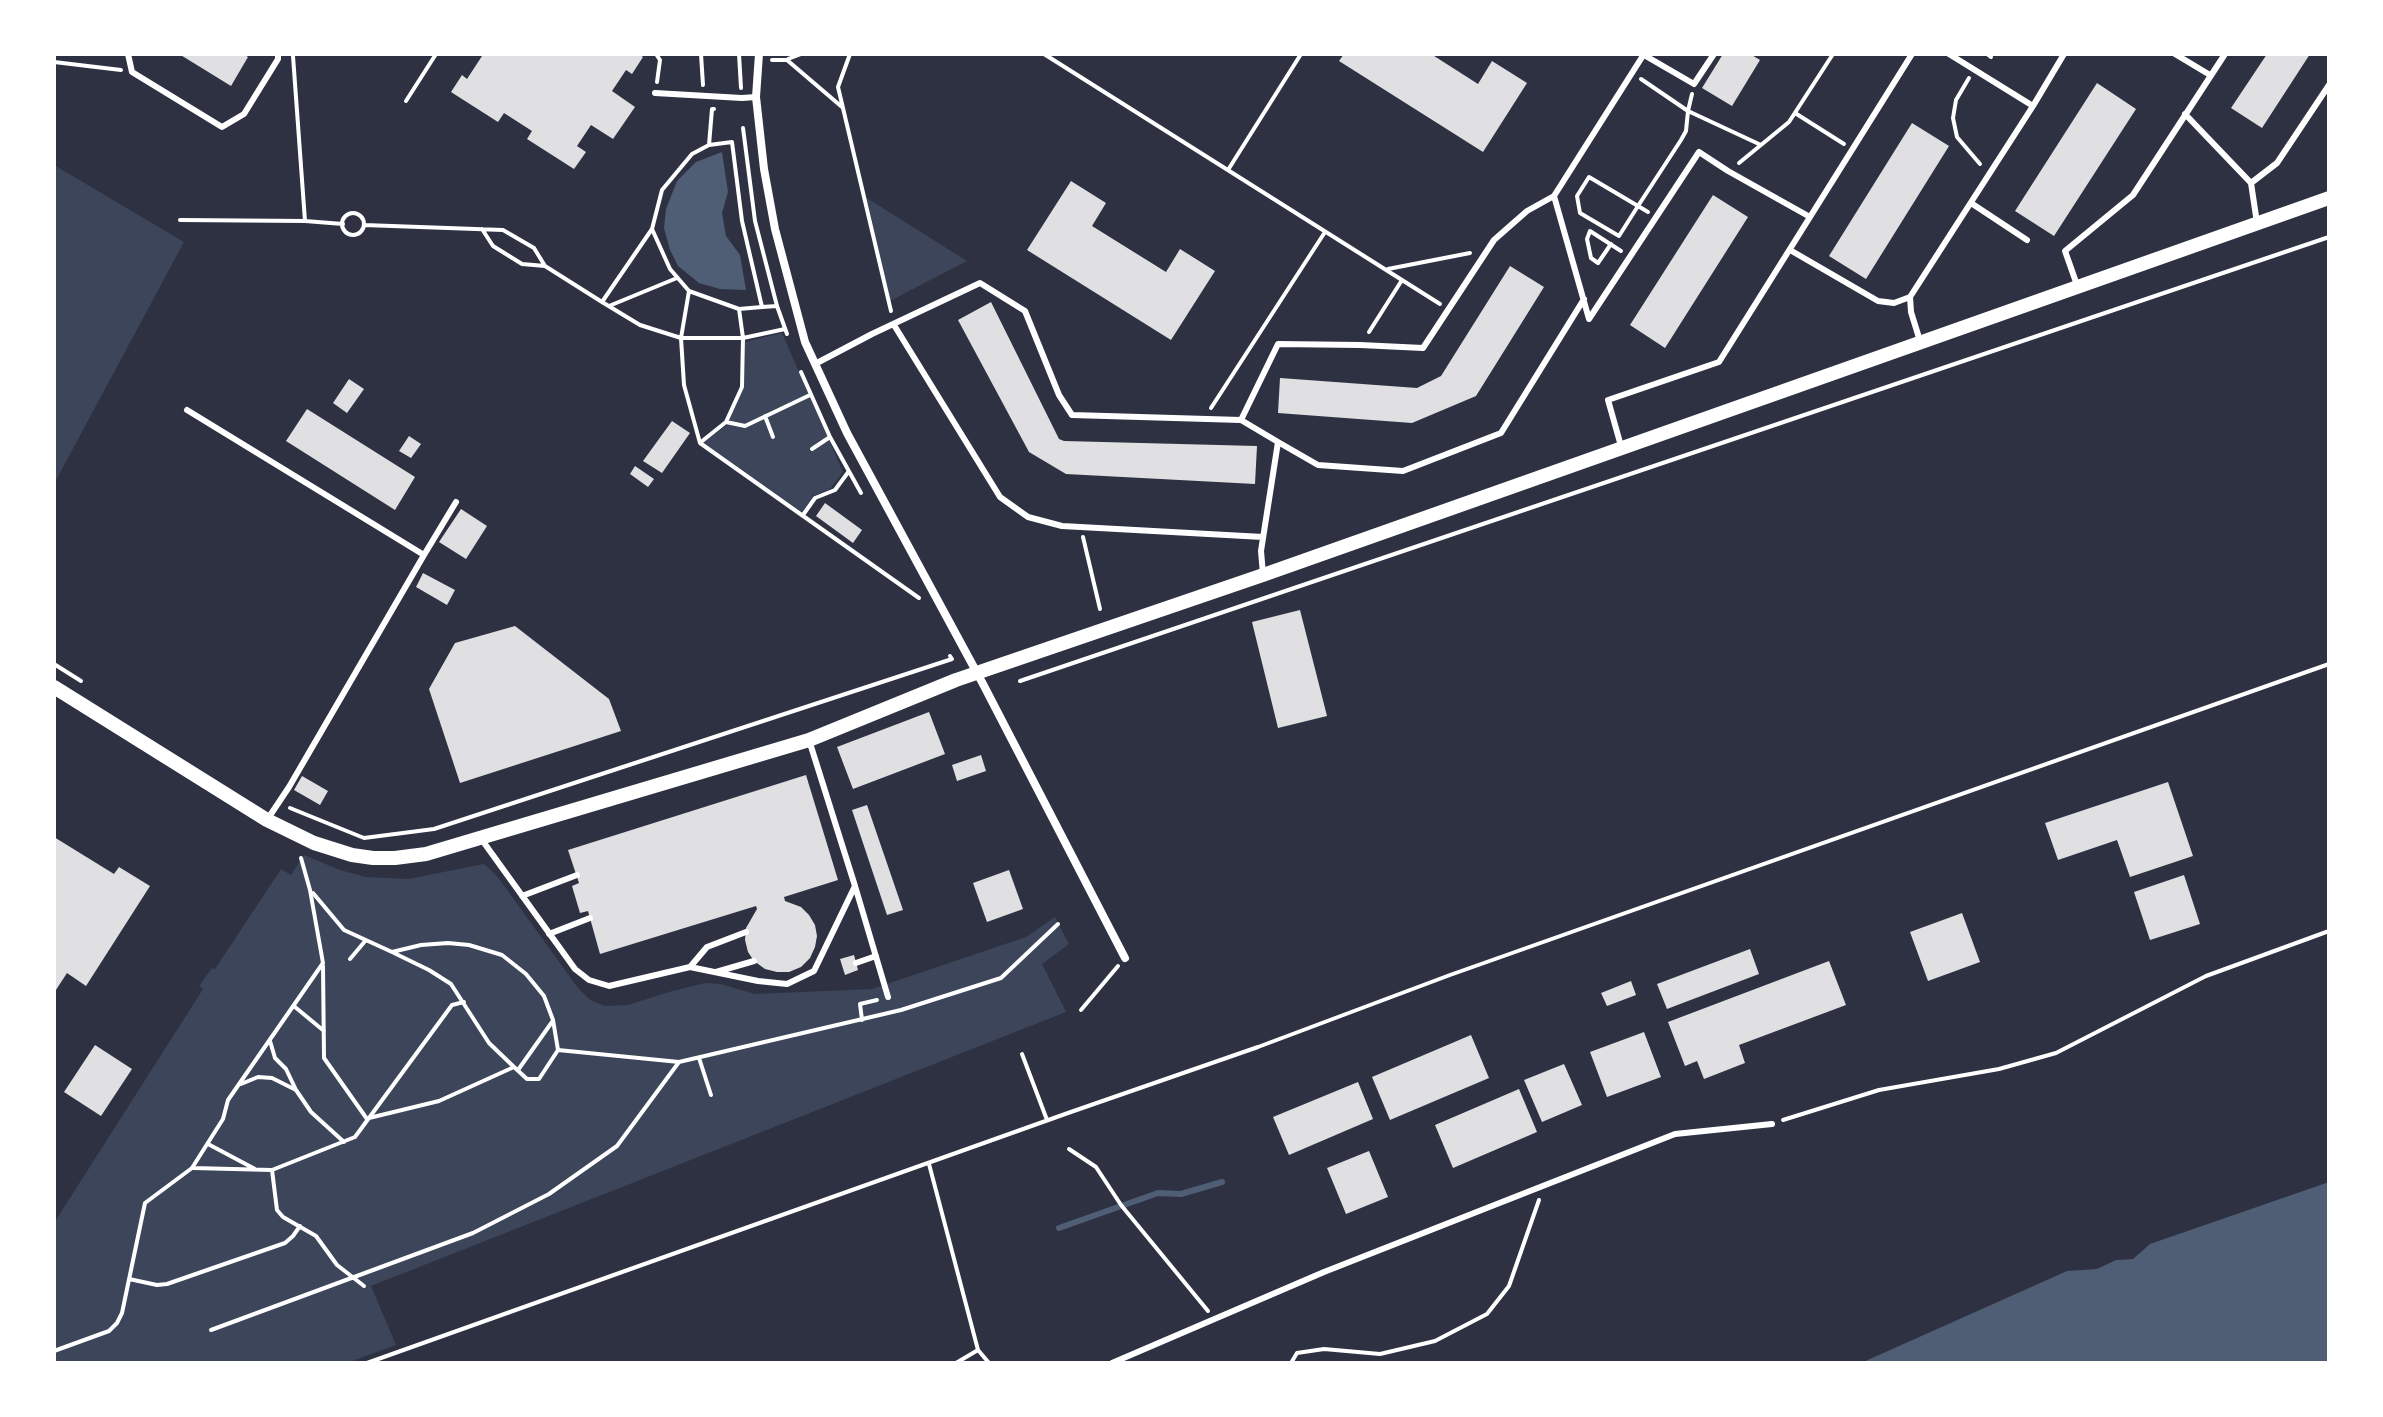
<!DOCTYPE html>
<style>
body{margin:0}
#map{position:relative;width:2383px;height:1417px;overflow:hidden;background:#2d3142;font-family:Commissioner,sans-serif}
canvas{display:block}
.frame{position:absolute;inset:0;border:56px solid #fff;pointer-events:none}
</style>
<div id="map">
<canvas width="2383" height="1417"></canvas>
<div class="frame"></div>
</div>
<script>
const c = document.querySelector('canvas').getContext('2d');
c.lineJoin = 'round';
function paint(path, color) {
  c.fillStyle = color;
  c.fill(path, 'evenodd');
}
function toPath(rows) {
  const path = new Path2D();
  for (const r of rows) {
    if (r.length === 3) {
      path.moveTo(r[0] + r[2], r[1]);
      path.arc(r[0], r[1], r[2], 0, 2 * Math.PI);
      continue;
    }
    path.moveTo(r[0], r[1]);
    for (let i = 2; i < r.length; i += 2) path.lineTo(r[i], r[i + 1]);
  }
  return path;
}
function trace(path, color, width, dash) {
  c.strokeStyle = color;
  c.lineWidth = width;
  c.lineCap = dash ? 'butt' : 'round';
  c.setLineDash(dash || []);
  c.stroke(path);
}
const green = toPath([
 [54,165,184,242,54,484],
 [867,198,967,261,890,301],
 [782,333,843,472,830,489,813,496,802,512,703,443,727,425,744,387,745,342],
 [304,855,340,870,366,877,408,879,484,864,497,876,578,988,590,1000,605,1006,628,1005,669,992,705,983,721,984,755,994,872,989,1026,937,1055,917,1069,944,1042,964,1066,1012,371,1286,396,1345,347,1363,54,1363,54,1223,203,989,199,986,212,968,215,969,281,869,291,875]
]);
const water = toPath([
 [722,152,728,192,722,213,726,236,740,255,746,290,720,289,699,283,678,266,670,250,664,228,666,209,677,181,696,162],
 [2329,1182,2329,1363,1861,1363,2067,1271,2097,1269,2116,1260,2133,1259,2150,1244]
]);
const stream = toPath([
 [1059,1228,1158,1193,1181,1194,1222,1182]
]);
const building = toPath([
 [179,54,243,54,248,57,231,86],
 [479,54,639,54,643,57,632,74,626,70,612,91,635,107,613,139,591,125,577,146,586,152,574,169,527,139,532,131,504,113,498,122,451,92,462,75,467,79,482,56],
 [1344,54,1431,54,1478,84,1492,61,1527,83,1483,152,1339,61],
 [1723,54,1750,54,1760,60,1732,106,1702,88],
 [2267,54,2310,54,2262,128,2231,108],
 [2097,83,2136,109,2054,236,2015,211],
 [1912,123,1949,146,1866,279,1829,256],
 [1071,181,1106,203,1092,226,1166,272,1180,249,1215,271,1171,340,1027,250],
 [1713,195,1748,217,1665,348,1630,325],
 [1510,266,1544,287,1476,396,1412,423,1278,413,1280,378,1417,388,1441,376],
 [991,302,1059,439,1064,441,1257,446,1255,484,1066,474,1029,452,958,320],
 [349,379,364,389,347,413,333,403],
 [307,409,415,477,395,510,286,441],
 [672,421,690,433,662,473,643,461],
 [409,436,421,444,411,458,399,451],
 [635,466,654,479,648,487,630,474],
 [825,503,862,530,853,543,816,516],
 [461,509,487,526,466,559,439,542],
 [423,573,455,590,447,605,416,587],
 [1300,610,1327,716,1278,728,1252,622],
 [515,626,609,699,621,731,460,783,429,689,455,643],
 [929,712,945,754,853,789,837,747],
 [981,755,986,771,957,781,952,765],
 [806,775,838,880,784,897,785,901,801,907,809,915,815,925,817,936,815,947,810,958,801,967,789,972,777,972,765,969,754,961,748,952,745,940,746,928,757,909,756,906,600,954,588,911,580,913,572,886,579,883,568,850],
 [302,776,328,791,320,805,294,790],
 [2168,782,2193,856,2130,877,2117,840,2058,860,2045,823],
 [867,805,903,910,887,915,852,810],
 [54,837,114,874,119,867,150,886,86,986,67,973,54,993],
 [1009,870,1023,909,987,922,973,883],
 [2184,875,2200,924,2150,940,2134,892],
 [1962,913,1980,962,1928,981,1910,932],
 [1750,949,1759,974,1667,1009,1657,984],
 [854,955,858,970,845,975,840,959],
 [1829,961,1846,1005,1739,1045,1745,1063,1704,1079,1697,1061,1685,1066,1668,1022],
 [1631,981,1636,995,1607,1006,1601,993],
 [1644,1032,1661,1077,1607,1097,1590,1052],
 [1471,1035,1489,1078,1390,1120,1372,1077],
 [95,1045,132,1069,101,1116,64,1092],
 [1564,1064,1582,1105,1542,1122,1524,1080],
 [1358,1082,1373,1119,1289,1155,1273,1117],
 [1519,1089,1537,1132,1453,1168,1435,1125],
 [1369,1151,1388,1197,1346,1214,1327,1168]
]);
const path = toPath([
 [656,54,660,60,657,82],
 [701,54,703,85],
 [739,54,741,88],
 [850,54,838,87,891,311],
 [1044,54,1440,304],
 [1987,54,1991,57],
 [293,56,305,221],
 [788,59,801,54],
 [772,60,787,60,842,107],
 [54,62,121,70],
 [1969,78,1956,100,1953,118,1957,137,1980,164],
 [1641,79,1688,111,1686,131,1681,140,1638,206,1619,236,1580,213,1577,196,1589,177,1638,206,1648,212],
 [1692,94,1688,111,1761,145],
 [406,101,436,54],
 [1795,113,1844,144],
 [743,128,755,221,777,306,787,334],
 [709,145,712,109,714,109],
 [1739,163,1789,122,1833,54],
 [1228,170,1301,54],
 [353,224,11],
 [180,220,305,221,343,224],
 [364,225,503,230,534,248,545,266,602,302,640,325,681,338,743,338,785,329],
 [482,229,493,246,522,264,545,266],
 [1611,244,1598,263,1591,258,1587,239,1590,231,1621,251],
 [1388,269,1470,253],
 [689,291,681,338,684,385,700,443,919,598],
 [602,302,652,229],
 [609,306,677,278],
 [762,307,742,221,732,142,709,145,692,154,662,190,652,229,670,269,689,291,739,309,762,307,777,306],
 [1369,332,1402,280],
 [801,372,830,437,861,493],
 [1211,408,1325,232],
 [765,416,773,437],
 [726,422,745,426,810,395],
 [701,442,726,422,742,387,743,338,739,309],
 [812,449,830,437],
 [803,515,815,498,835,490,849,471],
 [1083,537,1100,609],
 [54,664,81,681],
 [1020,681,2329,237],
 [290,808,364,838,434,829,952,659,950,656],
 [313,893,344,930,392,952,421,945,448,943,469,945,502,955,526,974,544,996,553,1020,558,1050,679,1062,901,1010,1001,978,1058,924],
 [394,953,429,970,451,984,489,1043,514,1067],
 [350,959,366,940],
 [323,966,324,1058,367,1119],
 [295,1007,324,1031],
 [1081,1010,1118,966],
 [862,1020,860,1004,877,1000],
 [270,1041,275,1058,286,1069,296,1090,311,1112,344,1142],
 [1022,1054,1047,1120],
 [699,1058,711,1095],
 [518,1070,552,1022],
 [241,1084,258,1077,272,1078,296,1090],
 [369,1118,439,1101,514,1067,527,1079,539,1079,558,1050],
 [1783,1120,1879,1090,1999,1069,2056,1053,2206,976,2329,931],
 [208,1144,255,1169],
 [1069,1149,1096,1167,1121,1205,1208,1311],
 [929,1164,978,1350],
 [193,1168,272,1170,277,1210,283,1217,316,1236,337,1265,364,1286],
 [272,1170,355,1137,452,1005,464,1002],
 [129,1279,157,1285,167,1284,285,1243,293,1236,300,1226],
 [211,1330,473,1233,549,1194,617,1146,679,1062],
 [54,1351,109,1331,117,1323,122,1313,145,1203,192,1168,223,1119,228,1100,323,963,310,890,301,858],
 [367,1363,1068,1113,1258,1047,1450,975,2329,664],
 [956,1363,978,1350,989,1363],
 [1291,1363,1297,1353,1324,1349,1380,1354,1435,1341,1487,1314,1509,1286,1539,1200]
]);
const service = toPath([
 [128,54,132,72,222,127,244,114,278,59,278,54],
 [1949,54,2033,106,2064,54],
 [2175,54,2210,75],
 [1644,55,1694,84,1714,54],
 [655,93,742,98,756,97],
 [2185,114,2251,183,2277,163,2329,85],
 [2251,183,2257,223],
 [1554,196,1644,54],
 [1971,203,2027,240],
 [1790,250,1878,301,1894,303,1910,297],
 [2077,285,2065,251,2133,195,2225,54],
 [894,325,1000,497,1028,517,1062,526,1263,537],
 [1920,341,1911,312,1910,297,2033,106],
 [815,364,872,334,980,283,1025,311,1059,395,1072,415,1241,420],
 [187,410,424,555,289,787,267,820],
 [1278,442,1318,465,1403,471,1501,433,1584,299],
 [1621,446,1608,400,1719,362,1810,217],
 [424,555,456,502],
 [1263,574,1261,551,1278,442,1241,420,1278,344,1360,345,1423,348,1494,240,1527,211,1554,196,1589,319,1699,152,1728,171,1810,217,1912,54],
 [482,840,575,969,589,980,609,986,690,967,758,981,787,984,814,971,855,886,809,740],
 [855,886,888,997],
 [522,896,577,875],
 [549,934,590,918],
 [856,963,876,956],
 [690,967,707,947,746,932],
 [716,972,754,961],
 [1112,1363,1324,1272,1675,1134,1772,1124]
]);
const minor = toPath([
 [759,54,756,97,764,169,775,229,805,342,847,433,983,684,1125,958]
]);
const tertiary = toPath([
 [54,687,267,820,314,843,352,855,373,858,395,858,426,854,809,740,956,680,1263,575,2329,198]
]);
paint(green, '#3c4559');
paint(water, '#4f5d75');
trace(stream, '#4f5d75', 6);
paint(building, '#e0e0e3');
trace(path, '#fff', 4);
trace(service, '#fff', 6);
trace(minor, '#fff', 8);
trace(tertiary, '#fff', 14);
</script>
